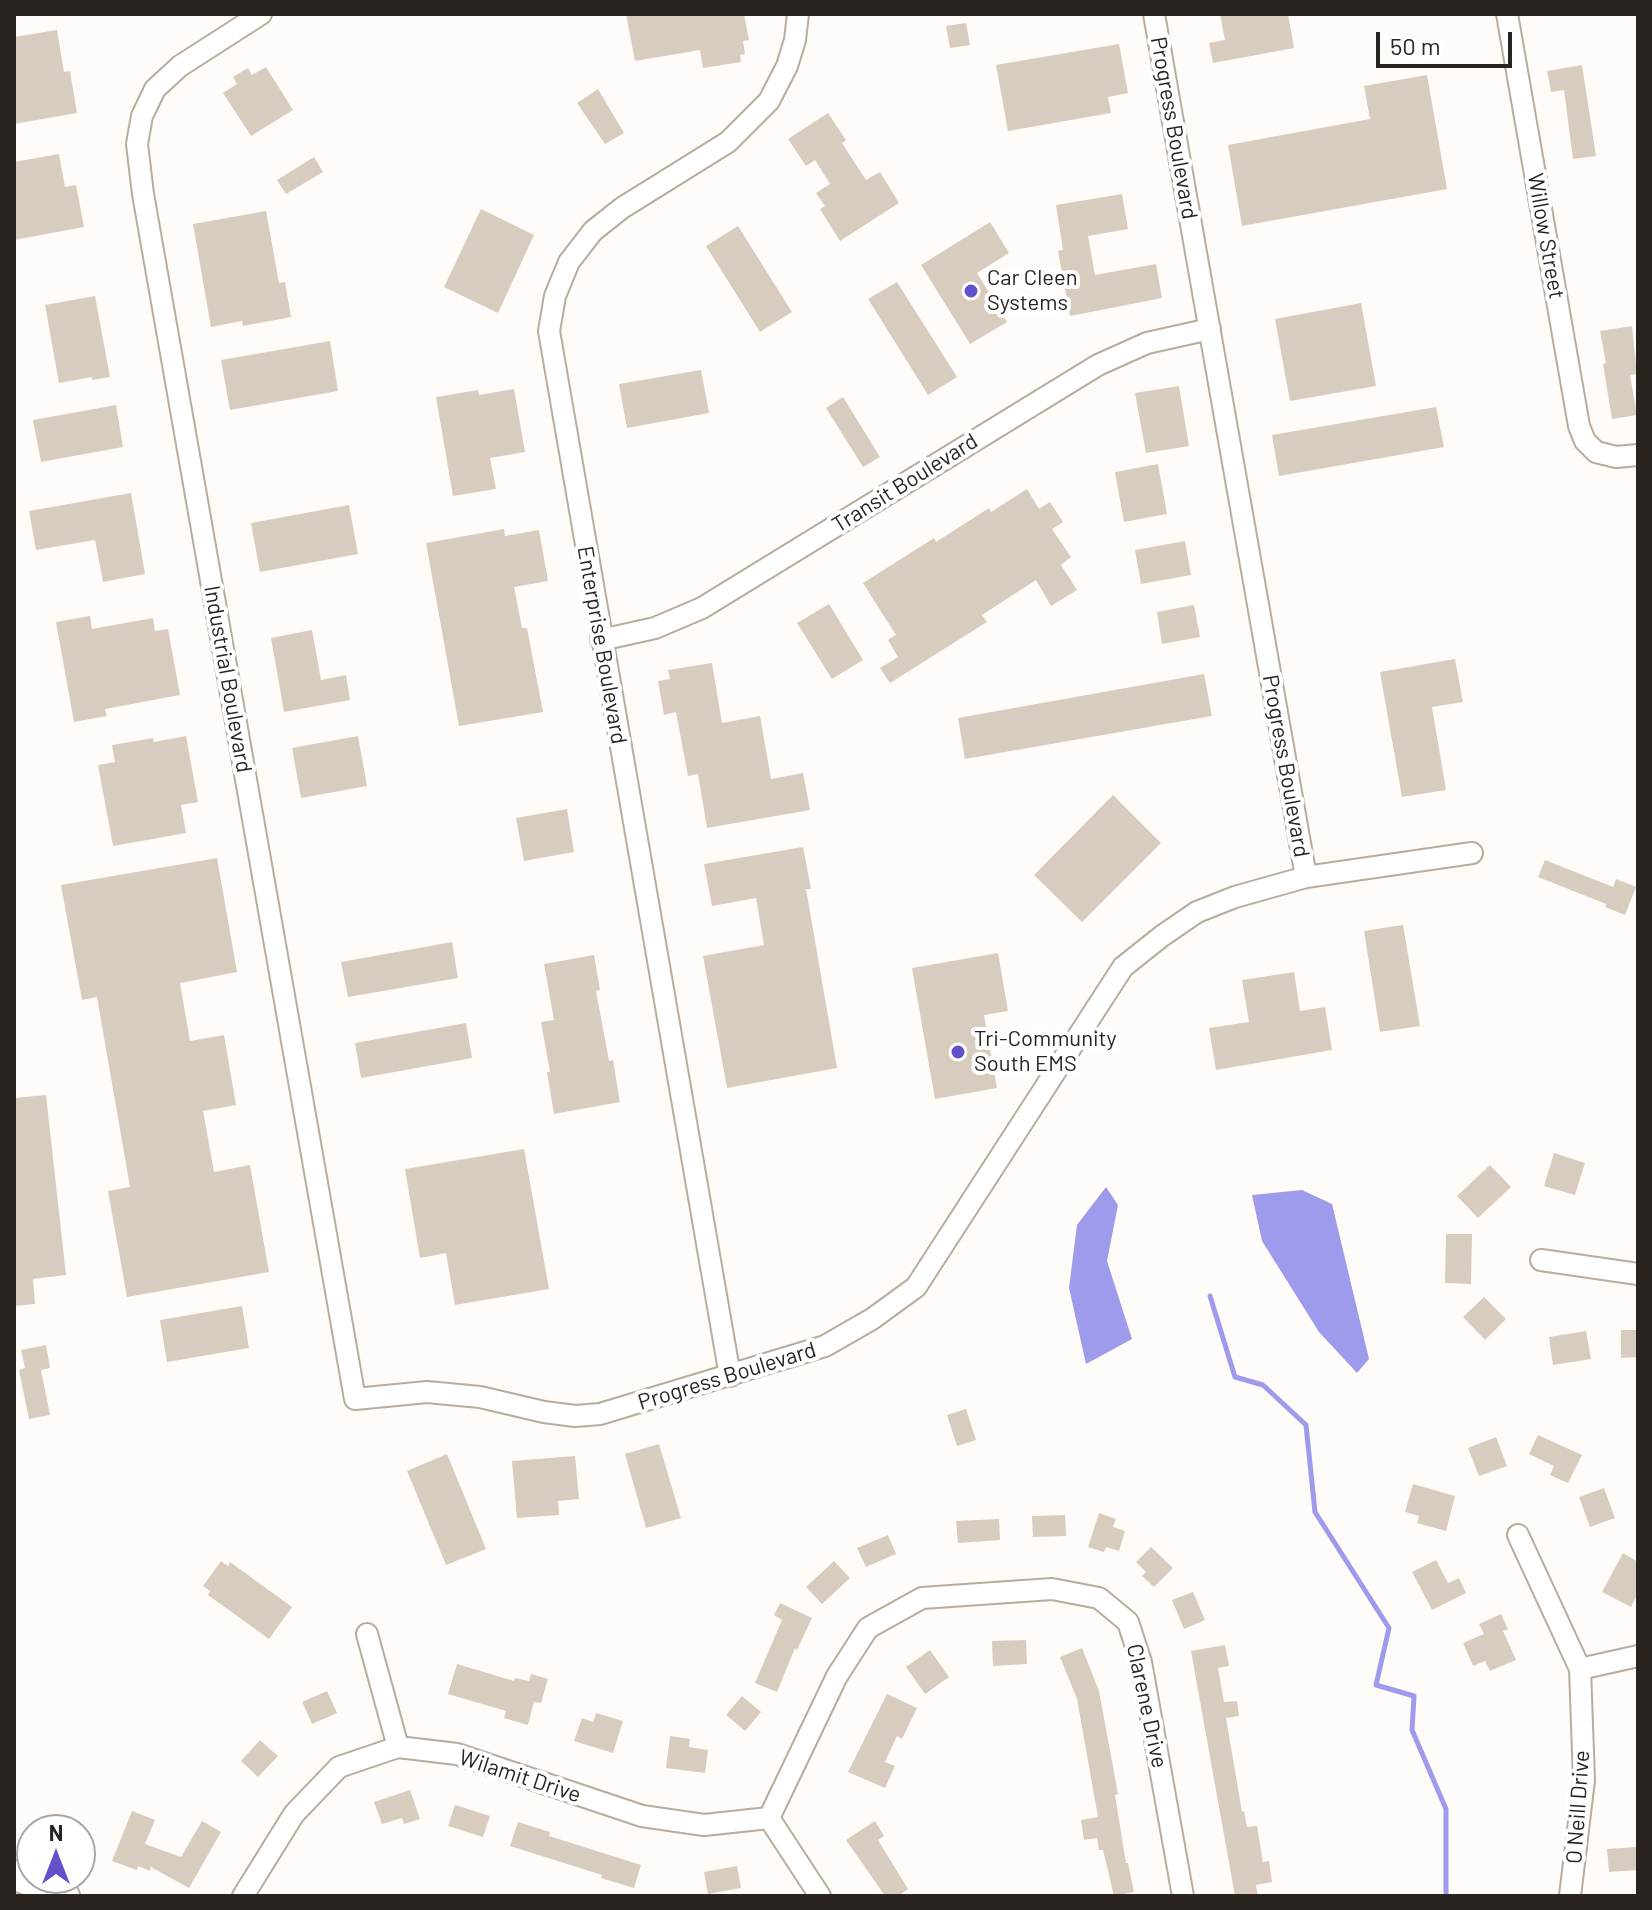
<!DOCTYPE html>
<style>
body{margin:0}
#map{position:relative;width:1652px;height:1910px;overflow:hidden;background:#fefbf8;font-family:Barlow,sans-serif}
canvas{display:block}
.frame{position:absolute;inset:0;border:16px solid #29241f;pointer-events:none}
.north{position:absolute;left:16px;top:1814px;width:80px;height:80px;box-sizing:border-box;background:#fff;border:2px solid #a9a7a5;border-radius:50%;rotate:0deg;font-size:22px;font-weight:700;line-height:32px;text-align:center;color:#29241f}
.north::after{content:'';display:block;margin:auto;width:28px;height:36px;background:#6251ca;clip-path:polygon(50% 0,100% 100%,50% 72%,0 100%)}
.scale{position:absolute;left:1376px;top:32px;width:136px;height:36px;box-sizing:border-box;border:4px solid #29241f;border-top:0;padding-left:10px;font-size:24px;line-height:28px;white-space:nowrap;color:#29241f;-webkit-text-stroke:6px #fff;paint-order:stroke}
</style>
<div id="map">
<canvas width="1652" height="1910"></canvas>
<div class="frame"></div>
<div class="north">N</div>
<div class="scale">50 m</div>
</div>
<script>
const c = document.querySelector('canvas').getContext('2d');
c.lineJoin = 'round';
function paint(path, color) {
  c.fillStyle = color;
  c.fill(path, 'evenodd');
}
function toPath(rows) {
  const path = new Path2D();
  for (const r of rows) {
    path.moveTo(r[0], r[1]);
    for (let i = 2; i < r.length; i += 2) path.lineTo(r[i], r[i + 1]);
  }
  return path;
}
function trace(path, color, width, dash) {
  c.strokeStyle = color;
  c.lineWidth = width;
  c.lineCap = dash ? 'butt' : 'round';
  c.setLineDash(dash || []);
  c.stroke(path);
}
function label(font, color, halo, rows, align = 'center') {
  c.font = font + ' Barlow,sans-serif';
  c.lineWidth = 8;
  c.setLineDash([]);
  c.textBaseline = 'middle';
  c.strokeStyle = halo;
  c.fillStyle = color;
  for (const [text, x, y, turn = 0] of rows) {
    c.save();
    c.translate(x, y);
    c.rotate((+turn || 0) * Math.PI / 180);
    c.textAlign = isNaN(turn) ? turn : align;
    if (halo) c.strokeText(text, 0, 0);
    c.fillText(text, 0, 0);
    c.restore();
  }
}
const water = toPath([
 [1106,1187,1118,1205,1107,1261,1132,1339,1086,1364,1069,1288,1077,1225],
 [1302,1190,1332,1204,1369,1359,1357,1373,1319,1332,1262,1241,1252,1195]
]);
const stream = toPath([
 [1210,1296,1235,1377,1263,1385,1306,1425,1315,1512,1389,1628,1376,1685,1414,1696,1412,1730,1446,1809,1446,1896]
]);
const building = toPath([
 [626,14,744,14,749,40,743,41,745,54,740,55,741,62,703,68,700,50,635,61],
 [1220,14,1288,14,1294,48,1213,63,1209,43,1225,40],
 [966,23,970,45,950,48,946,26],
 [57,30,64,72,70,71,77,113,14,124,14,37],
 [1119,44,1128,93,1108,97,1111,113,1008,131,996,65],
 [1582,65,1596,156,1573,159,1564,90,1551,92,1547,71],
 [266,67,293,110,251,136,223,93,237,84,233,77,248,68,252,75],
 [1427,75,1447,189,1242,226,1228,145,1370,119,1364,86],
 [598,89,624,133,605,144,577,103],
 [828,113,846,140,842,143,866,180,880,172,899,203,840,241,820,209,825,206,816,193,830,184,815,160,806,166,788,139],
 [59,154,65,187,76,185,84,227,14,240,14,162],
 [314,157,323,172,286,194,277,180],
 [1122,194,1128,229,1088,236,1095,275,1156,264,1162,298,1070,316,1058,251,1063,250,1056,205],
 [481,209,534,235,498,313,444,287],
 [266,211,279,283,285,282,291,317,243,326,242,321,211,327,193,224],
 [990,222,1009,253,977,273,1007,322,970,344,921,265],
 [738,226,792,312,760,332,706,246],
 [897,282,957,377,928,395,868,299],
 [95,296,110,377,92,380,92,377,59,383,45,305],
 [1361,303,1376,386,1290,401,1275,319],
 [1632,326,1637,374,1630,375,1637,415,1612,419,1603,364,1606,363,1600,331],
 [330,341,338,391,230,410,221,360],
 [701,370,709,413,627,428,619,384],
 [1179,386,1189,446,1146,453,1135,393],
 [514,389,525,452,490,458,496,489,453,496,436,397,478,390,479,395],
 [843,397,880,457,863,467,826,408],
 [116,405,123,447,41,462,33,420],
 [1436,407,1444,447,1279,476,1272,435],
 [1158,464,1167,514,1124,522,1115,472],
 [1027,489,1039,509,1050,502,1063,522,1052,529,1071,557,1061,565,1077,590,1051,606,1036,580,982,615,987,622,890,683,880,668,898,657,888,640,896,635,863,583,934,538,936,542,989,508,991,512],
 [131,493,145,574,103,582,95,540,36,550,29,511],
 [349,505,358,554,260,572,251,523],
 [504,529,505,536,539,530,548,581,514,587,522,628,527,628,543,712,459,726,426,543],
 [1185,541,1191,575,1141,584,1135,550],
 [829,604,863,660,832,679,797,623],
 [1194,605,1200,637,1162,644,1157,612],
 [90,616,92,629,153,618,155,631,168,629,180,695,105,709,107,716,74,722,56,622],
 [312,630,321,680,346,675,350,700,284,712,271,638],
 [1455,659,1463,702,1432,707,1446,790,1402,797,1380,672],
 [712,663,722,723,760,716,771,779,803,773,810,810,707,828,698,774,688,776,676,712,664,715,658,681,670,679,668,670],
 [1204,674,1212,716,965,759,958,718],
 [186,736,198,802,181,805,186,833,113,846,98,765,115,762,112,745,153,738,154,742],
 [358,736,367,786,301,798,292,748],
 [1113,795,1161,843,1082,922,1034,875],
 [567,809,574,852,524,861,516,818],
 [803,847,811,889,806,889,837,1068,727,1088,703,956,764,945,756,898,712,906,704,864],
 [217,858,237,972,180,983,190,1041,224,1035,236,1105,203,1111,214,1172,250,1165,269,1272,127,1297,108,1191,130,1187,97,997,82,1000,61,885],
 [1545,860,1613,887,1616,879,1636,887,1625,915,1605,907,1606,904,1538,877],
 [1403,925,1420,1026,1380,1032,1364,931],
 [452,942,458,978,348,997,341,962],
 [998,953,1008,1011,984,1015,997,1088,935,1099,912,968],
 [594,955,600,990,596,991,609,1061,613,1060,620,1102,554,1114,547,1072,550,1072,541,1022,554,1020,544,964],
 [1294,972,1300,1011,1325,1007,1332,1050,1216,1070,1209,1028,1249,1022,1242,980],
 [466,1023,472,1058,361,1078,355,1043],
 [46,1095,66,1275,33,1279,35,1304,14,1306,14,1098],
 [524,1149,549,1289,455,1305,446,1253,420,1258,405,1169],
 [1554,1153,1585,1163,1575,1195,1544,1186],
 [1490,1165,1511,1187,1478,1218,1457,1196],
 [1446,1234,1472,1234,1471,1284,1445,1283],
 [1484,1297,1506,1319,1485,1340,1463,1317],
 [242,1306,249,1348,167,1362,160,1320],
 [1621,1330,1638,1330,1638,1357,1621,1358],
 [1586,1331,1591,1359,1553,1365,1549,1337],
 [46,1345,50,1368,41,1370,50,1415,29,1419,19,1370,25,1368,21,1350],
 [966,1409,976,1440,957,1446,947,1415],
 [1538,1435,1582,1455,1568,1483,1550,1475,1554,1466,1529,1454],
 [1496,1437,1507,1466,1479,1476,1468,1448],
 [659,1444,681,1518,646,1528,625,1454],
 [447,1454,486,1549,446,1565,407,1471],
 [575,1456,579,1499,558,1501,559,1515,517,1518,512,1461],
 [1413,1484,1455,1496,1446,1531,1417,1523,1419,1516,1405,1512],
 [1604,1488,1615,1518,1590,1527,1579,1497],
 [1099,1513,1116,1519,1113,1527,1125,1531,1119,1551,1106,1547,1104,1552,1088,1547],
 [1065,1515,1066,1536,1033,1537,1032,1516],
 [999,1519,1000,1540,958,1543,956,1521],
 [888,1535,896,1554,866,1567,857,1548],
 [1151,1547,1173,1568,1154,1587,1142,1576,1146,1572,1136,1562],
 [1623,1553,1638,1562,1638,1593,1631,1607,1602,1592],
 [1436,1560,1448,1583,1459,1578,1466,1593,1432,1610,1412,1572],
 [221,1561,228,1566,230,1562,292,1607,269,1639,208,1595,210,1591,203,1586],
 [834,1561,850,1578,822,1604,806,1587],
 [1193,1592,1205,1620,1184,1629,1172,1600],
 [780,1603,812,1618,797,1650,795,1648,777,1692,755,1683,782,1620,774,1615],
 [1501,1614,1508,1629,1503,1631,1516,1660,1490,1671,1485,1661,1473,1666,1463,1643,1484,1634,1479,1624],
 [1026,1640,1027,1664,993,1666,992,1641],
 [1225,1645,1229,1666,1218,1668,1224,1702,1237,1701,1239,1716,1226,1718,1242,1812,1244,1811,1247,1827,1257,1826,1263,1862,1269,1861,1272,1882,1256,1885,1258,1896,1235,1896,1191,1651],
 [1082,1648,1099,1691,1118,1794,1115,1795,1126,1863,1128,1863,1134,1892,1114,1896,1103,1850,1099,1850,1097,1838,1084,1840,1081,1820,1098,1817,1077,1699,1060,1657],
 [930,1650,949,1677,925,1694,906,1667],
 [457,1664,514,1681,515,1678,529,1681,531,1674,548,1679,541,1703,534,1702,528,1725,504,1718,506,1711,448,1694],
 [327,1691,337,1713,312,1724,302,1702],
 [887,1694,917,1708,902,1739,897,1736,885,1762,895,1766,885,1788,848,1772],
 [742,1696,761,1712,745,1731,726,1715],
 [596,1713,623,1721,613,1753,574,1741,582,1718,593,1722],
 [670,1736,690,1739,689,1747,708,1750,705,1773,666,1768],
 [260,1740,278,1756,258,1777,241,1761],
 [410,1790,420,1819,404,1824,402,1818,382,1824,374,1802],
 [455,1805,490,1816,483,1837,448,1826],
 [132,1811,155,1820,145,1844,181,1857,202,1821,221,1832,189,1888,151,1867,150,1871,138,1866,137,1870,112,1861],
 [875,1821,884,1836,878,1840,908,1889,898,1896,885,1896,846,1840],
 [518,1822,550,1832,549,1836,641,1865,634,1888,601,1878,602,1875,510,1846],
 [1637,1847,1638,1870,1609,1872,1607,1849],
 [737,1866,741,1888,708,1894,704,1872]
]);
const street = toPath([
 [261,14,180,66,155,89,142,116,137,144,143,194,355,1399,427,1392,480,1397,544,1412,575,1416,600,1414,825,1346,872,1319,916,1287,1123,967,1162,936,1197,912,1235,897,1306,877,1472,853],
 [1154,14,1306,877],
 [1507,14,1579,426,1585,441,1596,452,1616,457,1638,455],
 [601,640,655,628,702,608,1098,365,1147,343,1210,329],
 [1541,1260,1638,1274],
 [730,1376,549,331,555,296,569,262,593,231,622,208,728,142,769,101,787,66,795,40,798,14],
 [1518,1535,1580,1669,1584,1780,1570,1896],
 [367,1634,398,1747],
 [1580,1669,1638,1656],
 [769,1818,837,1676,868,1628,922,1598,1052,1589,1099,1598,1128,1622,1141,1662,1183,1896],
 [243,1896,294,1814,339,1767,398,1747,457,1754,642,1816,704,1825,769,1818,820,1896]
]);
const secondary = toPath([
 [14,1875,65,1896]
]);
const markers = [
 [971,291,8,"#6251ca"],
 [958,1052,8,"#6251ca"]
];
const streetNames = [
 ["Progress Boulevard",1174,128,80],
 ["Willow Street",1546,236,80],
 ["Transit Boulevard",905,483,-32],
 ["Enterprise Boulevard",602,645,80],
 ["Industrial Boulevard",228,679,80],
 ["Progress Boulevard",1286,766,80],
 ["Progress Boulevard",727,1376,-17],
 ["Clarene Drive",1147,1706,78],
 ["Wilamit Drive",520,1776,18],
 ["O Neill Drive",1578,1807,-86]
];
const poiNames = [
 ["Car Cleen",987,278],
 ["Systems",987,303],
 ["Tri-Community",974,1039],
 ["South EMS",974,1064]
];
paint(water, '#9e9bec');
trace(stream, '#9e9bec', 5);
paint(building, '#d8ccbe');
trace(street, '#b7ac9e', 24);
trace(secondary, '#b7ac9e', 32);
trace(street, '#fff', 20);
trace(secondary, '#fff', 28);
for (const [x, y, r, color] of markers) {
  const dot = new Path2D();
  dot.arc(x, y, r, 0, 2 * Math.PI);
  c.fillStyle = color;
  c.fill(dot);
  trace(dot, '#fff', 3);
}
label('22px', '#29241f', '#fff', streetNames);
label('22px', '#29241f', '#fff', poiNames, 'left');
</script>
